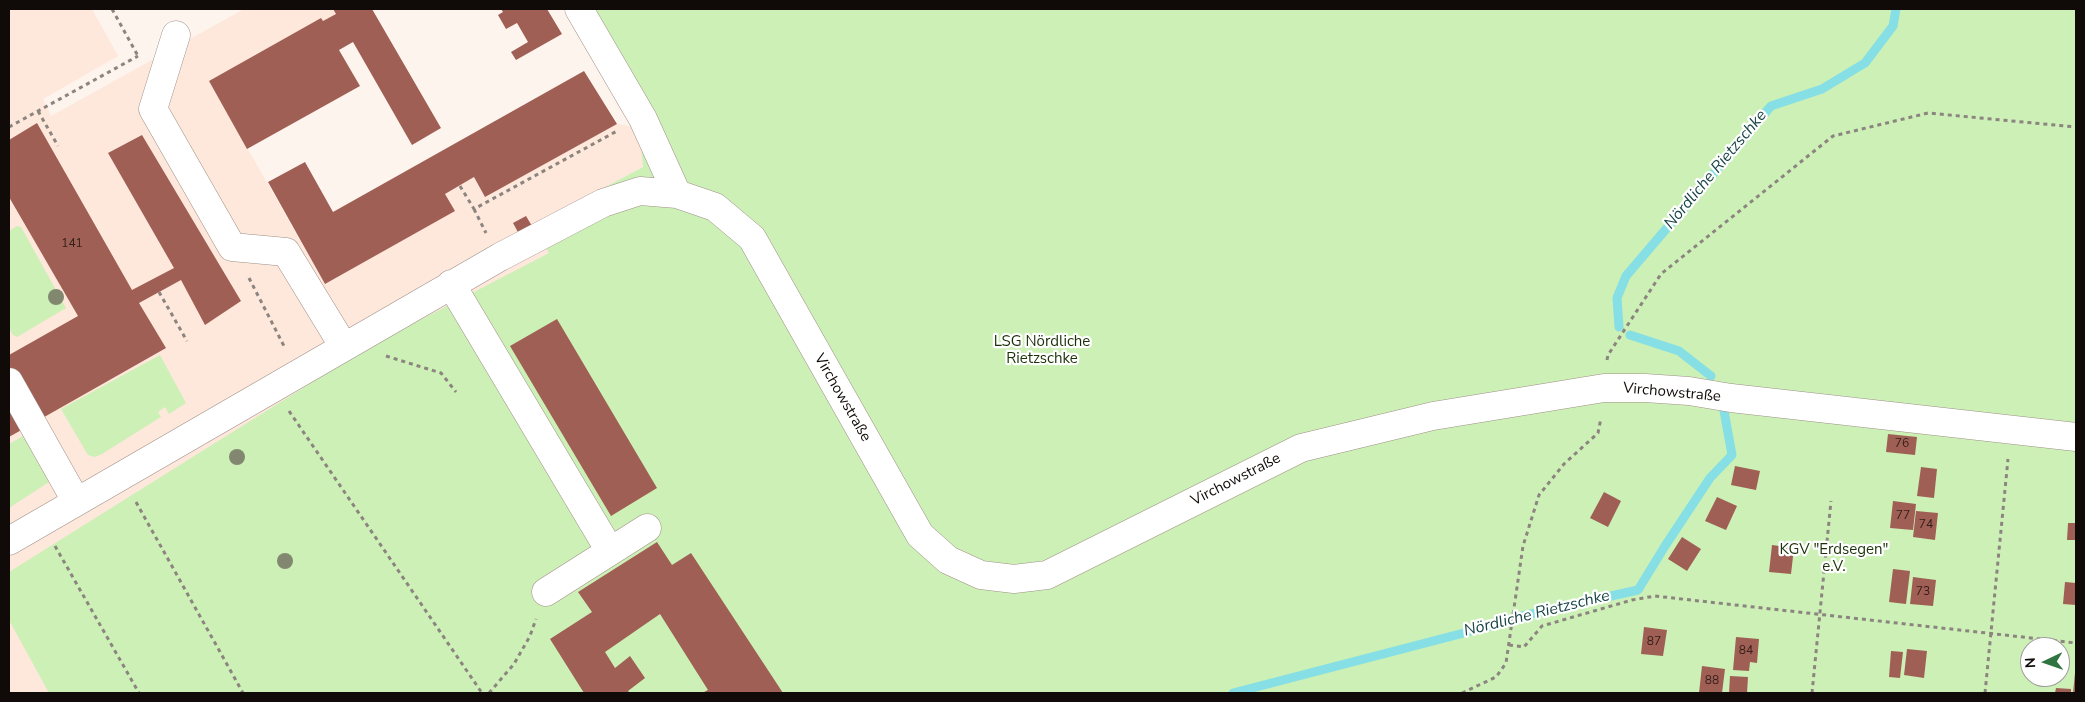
<!DOCTYPE html>
<meta charset="utf-8">
<style>
body{margin:0}
#map{position:relative;width:2085px;height:702px;overflow:hidden;background:#fef4ee;font-family:"Nunito Sans",sans-serif}
canvas{display:block}
.frame{position:absolute;inset:0;border:10px solid #100b08;pointer-events:none}
.north{position:absolute;left:2020px;top:637px;width:50px;height:50px;box-sizing:border-box;background:#fff;border:1px solid #9f9d9c;border-radius:50%;rotate:267deg;font-size:14px;font-weight:700;line-height:20px;text-align:center;color:#100b08}
.north::after{content:'';display:block;margin:auto;width:18px;height:22px;background:#307541;clip-path:polygon(50% 0,100% 100%,50% 72%,0 100%)}
</style>
<div id="map">
<canvas width="2085" height="702"></canvas>
<div class="frame"></div>
<div class="north">N</div>
</div>
<script>
const c = document.querySelector('canvas').getContext('2d');
c.lineJoin = 'round';
function paint(path, color) {
  c.fillStyle = color;
  c.fill(path, 'evenodd');
}
function toPath(rows) {
  const path = new Path2D();
  for (const r of rows) {
    path.moveTo(r[0], r[1]);
    for (let i = 2; i < r.length; i += 2) path.lineTo(r[i], r[i + 1]);
  }
  return path;
}
function trace(path, color, width, dash) {
  c.strokeStyle = color;
  c.lineWidth = width;
  c.lineCap = dash ? 'butt' : 'round';
  c.setLineDash(dash || []);
  c.stroke(path);
}
function label(font, color, halo, rows, align = 'center') {
  c.font = font + ' "Nunito Sans",sans-serif';
  c.lineWidth = 4.5;
  c.setLineDash([]);
  c.textBaseline = 'middle';
  c.strokeStyle = halo;
  c.fillStyle = color;
  for (const [text, x, y, turn = 0] of rows) {
    c.save();
    c.translate(x, y);
    c.rotate((+turn || 0) * Math.PI / 180);
    c.textAlign = isNaN(turn) ? turn : align;
    if (halo) c.strokeText(text, 0, 0);
    c.fillText(text, 0, 0);
    c.restore();
  }
}
const medical = toPath([
 [9,9,92,9,118,56,43,99,51,116,244,9,333,9,336,14,323,21,321,18,209,81,325,284,454,211,445,194,474,177,485,196,617,124,630,126,641,146,643,167,533,226,849,693,9,693]
]);
const green = toPath([
 [591,9,2076,9,2076,693,49,693,9,620,9,572,370,346,549,253,532,226,643,167,641,146,630,126,643,119],
 [2030,647,2060,647,2060,677,2030,677],
 [17,226,21,227,66,308,17,337,13,335,9,328,9,231],
 [160,355,186,403,169,414,165,407,158,412,161,417,102,454,95,457,88,455,61,409],
 [25,435,49,482,9,508,9,444]
]);
const stream = toPath([
 [1619,327,1617,298,1626,276,1771,106,1822,89,1865,63,1893,26,1896,9],
 [1630,335,1679,351,1711,376],
 [1233,693,1487,627,1522,616,1638,590,1665,546,1710,478,1732,455,1724,411]
]);
const building = toPath([
 [333,9,372,9,441,128,412,145,353,42,339,50,360,86,247,149,209,81,321,18,323,21,336,14],
 [501,9,547,9,562,34,516,60,511,52,528,42,517,23,506,29,498,15,503,12],
 [584,71,617,124,485,197,474,177,445,194,455,211,325,284,268,182,305,162,333,212],
 [37,123,132,290,174,268,108,153,142,135,241,301,205,325,181,280,139,303,166,348,9,437,9,355,78,316,9,197,9,140],
 [526,216,532,226,519,234,513,223],
 [557,319,657,488,611,516,510,346],
 [1888,434,1917,437,1915,455,1886,452],
 [1735,466,1760,471,1756,490,1731,485],
 [1921,467,1937,469,1934,498,1917,496],
 [1604,492,1621,501,1608,527,1590,518],
 [1717,497,1737,506,1726,530,1705,521],
 [1893,501,1916,504,1913,530,1890,528],
 [1916,511,1938,513,1935,540,1913,537],
 [2068,523,2076,523,2076,540,2067,540],
 [1682,537,1701,549,1687,571,1668,559],
 [657,542,672,565,691,553,783,693,702,693,708,690,660,614,605,652,615,668,630,656,645,678,628,691,630,693,584,693,550,639,592,612,578,592],
 [1772,545,1794,548,1791,574,1769,572],
 [1893,569,1910,571,1906,604,1889,602],
 [1913,577,1936,580,1933,606,1910,604],
 [2065,582,2076,583,2076,605,2063,604],
 [1644,627,1667,630,1663,656,1641,654],
 [1736,637,1759,639,1757,663,1750,662,1749,671,1733,670],
 [1907,649,1927,651,1924,678,1904,675],
 [1891,651,1903,652,1900,678,1889,677],
 [1702,666,1725,669,1722,693,1699,693],
 [2075,673,2076,693,2073,693],
 [1730,676,1748,677,1747,693,1729,693],
 [2056,688,2071,689,2071,693,2055,693]
]);
const path = toPath([
 [112,9,138,56],
 [38,111,58,146],
 [9,127,138,56],
 [460,186,474,209,617,131],
 [474,209,486,233],
 [249,278,285,348],
 [159,292,187,341],
 [386,356,441,373,456,392],
 [1607,360,1608,355,1661,274,1833,136,1928,113,2076,127],
 [289,411,482,693],
 [136,502,243,693],
 [55,546,139,693],
 [1509,645,1524,647,1542,626,1632,600,1655,596,2076,643],
 [489,693,514,664,530,636,536,619],
 [1462,693,1496,677,1506,663,1523,546,1539,495,1564,464,1598,433,1601,418],
 [1812,693,1831,501],
 [1985,693,2008,459]
]);
const minor = toPath([
 [579,9,643,119,677,194],
 [176,35,153,109,232,247,286,252,344,347],
 [451,284,610,551],
 [9,382,76,501],
 [9,541,500,257,603,203,640,191,677,194,715,207,752,238,920,535,948,560,981,575,1014,579,1047,575,1301,448,1433,416,1604,388,1645,388,1689,391,1731,398,2076,437],
 [546,592,647,528]
]);
const trees = [
 [56,297],
 [237,457],
 [285,561]
];
const numberNames = [
 ["141",72,244],
 ["76",1902,444],
 ["77",1903,516],
 ["74",1926,525],
 ["73",1923,592],
 ["87",1654,642],
 ["84",1746,651],
 ["88",1712,681]
];
const parkNames = [
 ["LSG Nördliche",1042,342],
 ["Rietzschke",1042,359],
 ["KGV \"Erdsegen\"",1834,550],
 ["e.V.",1834,567]
];
const streetNames = [
 ["Virchowstraße",1672,393,5],
 ["Virchowstraße",842,398,60],
 ["Virchowstraße",1236,480,-27]
];
const waterNames = [
 ["Nördliche Rietzschke",1716,170,-50],
 ["Nördliche Rietzschke",1537,614,-14]
];
paint(medical, '#fee7db');
paint(green, '#cdf0b7');
trace(stream, '#85dfe4', 9);
paint(building, '#a05f54');
trace(minor, '#9f9087', 29);
trace(path, '#8c847f', 3, [4, 4]);
trace(minor, '#fff', 28);
c.fillStyle = '#81886f';
for (const [x, y] of trees) {
  c.beginPath();
  c.arc(x, y, 8, 0, 2 * Math.PI);
  c.fill();
}
label('12px', '#34201b', null, numberNames);
label('15px', '#1a3007', '#fff', parkNames);
label('15px', '#100b08', '#fff', streetNames);
label('italic 16px', '#1a4547', '#fff', waterNames);
</script>
